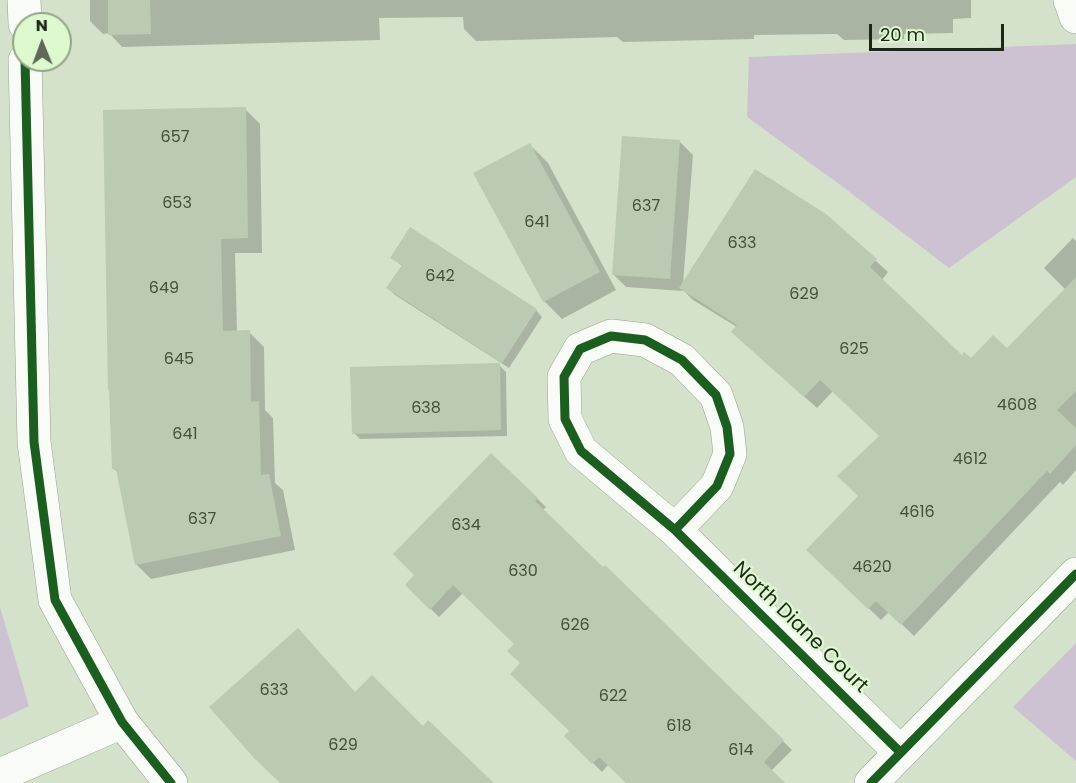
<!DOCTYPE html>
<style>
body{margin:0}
#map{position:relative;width:1076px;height:783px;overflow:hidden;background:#d4e2cc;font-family:Poppins,sans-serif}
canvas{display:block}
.north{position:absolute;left:12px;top:12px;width:60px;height:60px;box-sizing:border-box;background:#def9d0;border:2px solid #91a586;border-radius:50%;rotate:359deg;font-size:16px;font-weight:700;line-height:24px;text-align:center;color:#1d2718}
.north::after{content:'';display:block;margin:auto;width:21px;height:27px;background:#5d6857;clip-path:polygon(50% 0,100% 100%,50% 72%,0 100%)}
.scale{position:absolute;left:869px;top:24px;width:135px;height:27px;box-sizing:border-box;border:3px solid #1d2718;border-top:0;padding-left:8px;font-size:18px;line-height:21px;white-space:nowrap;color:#1d2718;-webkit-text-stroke:4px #def9d0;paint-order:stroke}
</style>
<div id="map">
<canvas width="1076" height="783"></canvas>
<div class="north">N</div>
<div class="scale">20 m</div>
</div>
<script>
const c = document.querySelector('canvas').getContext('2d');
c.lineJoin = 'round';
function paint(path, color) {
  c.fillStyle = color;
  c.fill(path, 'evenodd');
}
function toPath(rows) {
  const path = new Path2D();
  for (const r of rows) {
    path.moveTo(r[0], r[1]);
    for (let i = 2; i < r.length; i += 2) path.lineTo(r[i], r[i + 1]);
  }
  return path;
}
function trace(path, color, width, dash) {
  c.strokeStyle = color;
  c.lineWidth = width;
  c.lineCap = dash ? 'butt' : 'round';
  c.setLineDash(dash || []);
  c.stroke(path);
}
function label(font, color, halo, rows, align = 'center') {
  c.font = font + ' Poppins,sans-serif';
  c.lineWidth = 4.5;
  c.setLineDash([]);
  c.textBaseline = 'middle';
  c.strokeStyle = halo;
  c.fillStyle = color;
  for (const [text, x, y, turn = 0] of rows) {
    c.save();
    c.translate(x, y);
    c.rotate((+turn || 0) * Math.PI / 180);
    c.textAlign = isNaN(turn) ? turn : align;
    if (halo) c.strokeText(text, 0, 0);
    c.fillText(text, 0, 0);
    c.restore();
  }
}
const green = toPath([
 [1076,44,1076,177,949,268,843,187,747,117,749,57],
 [0,607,29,706,0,720],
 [1076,643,1076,761,1013,707]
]);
const shadow = toPath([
 [90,0,971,0,971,18,953,19,953,33,904,34,904,39,844,40,837,34,754,35,754,39,623,42,617,37,476,41,464,29,463,17,379,18,380,40,122,47,109,33,103,34,90,21],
 [245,109,260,124,262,253,235,253,237,332,249,332,264,347,265,410,273,418,275,483,283,490,295,550,151,579,136,564,119,473,114,469],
 [680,142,693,155,683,284,825,215,888,272,882,280,962,357,972,360,1007,351,1066,290,1044,268,1073,238,1076,241,1076,470,1063,485,1060,482,914,636,889,612,881,620,808,550,860,496,881,437,833,391,817,408,745,344,737,327,693,300,683,290,683,291,626,287,613,274],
 [530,145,548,163,616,290,562,319,544,301],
 [392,257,536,310,542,317,509,368,395,295,388,288,402,266],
 [499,365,506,372,507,436,360,439,354,433],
 [491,455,546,507,543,510,603,569,641,602,792,750,771,771,779,783,627,783,609,764,602,772,566,736,571,731,522,664,516,644,463,593,439,617,407,585,417,576]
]);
const building = toPath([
 [108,0,150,0,151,34,108,35],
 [246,107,248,238,221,239,223,331,250,330,251,402,259,401,261,475,269,474,281,536,135,565,116,469,112,469,109,390,108,390,103,110],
 [622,136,680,140,670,279,612,275],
 [530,143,600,272,543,302,473,173],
 [755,169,826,214,877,259,870,267,962,355,964,352,971,358,993,335,1007,348,1076,277,1076,391,1057,410,1076,428,1076,445,1050,474,1047,471,901,625,876,601,868,609,806,550,858,496,837,476,879,436,820,380,804,397,731,332,737,325,679,288],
 [410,227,537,309,502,363,386,288,402,265,390,258],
 [500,363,501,430,352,434,350,367],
 [491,453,538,498,535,501,603,567,605,565,642,601,784,740,764,762,785,783,626,783,599,757,592,764,564,736,569,731,510,674,520,663,507,651,514,644,453,585,430,610,405,585,414,575,393,554],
 [298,628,355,692,372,675,423,726,428,720,494,783,280,783,254,758,209,707]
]);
const minor = toPath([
 [24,0,25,24],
 [1070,0,1076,17],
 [25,60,34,442,55,600,122,722,171,783],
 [675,530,717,486,730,454,727,427,716,395,682,360,645,340,611,336,580,349,564,377,565,419,581,451,675,530,900,752],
 [0,775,122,722],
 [871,783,1076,574]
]);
const cycleway = toPath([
 [25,60,34,442,55,600,122,722,171,783],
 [675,530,717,486,730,454,727,427,716,395,682,360,645,340,611,336,580,349,564,377,565,419,581,451,675,530,900,752],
 [871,783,1076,574]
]);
const numberNames = [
 ["657",175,138],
 ["653",177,204],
 ["637",646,207],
 ["641",537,223],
 ["633",742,244],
 ["642",440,277],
 ["649",164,289],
 ["629",804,295],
 ["625",854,350],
 ["645",179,360],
 ["4608",1017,406],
 ["638",426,409],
 ["641",185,435],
 ["4612",970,460],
 ["4616",917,513],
 ["637",202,520],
 ["634",466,526],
 ["4620",872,568],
 ["630",523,572],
 ["626",575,626],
 ["633",274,691],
 ["622",613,697],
 ["618",679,727],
 ["629",343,746],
 ["614",741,751]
];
const streetNames = [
 ["North Diane Court",800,628,44]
];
paint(green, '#ccc2d1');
paint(shadow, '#0003');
paint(building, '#bbcab2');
trace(minor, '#96a191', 34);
trace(minor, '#f9fbf7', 33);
trace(cycleway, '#1b5e20', 9);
label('16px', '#44503e', null, numberNames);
label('20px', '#1d2718', '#def9d0', streetNames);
</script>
